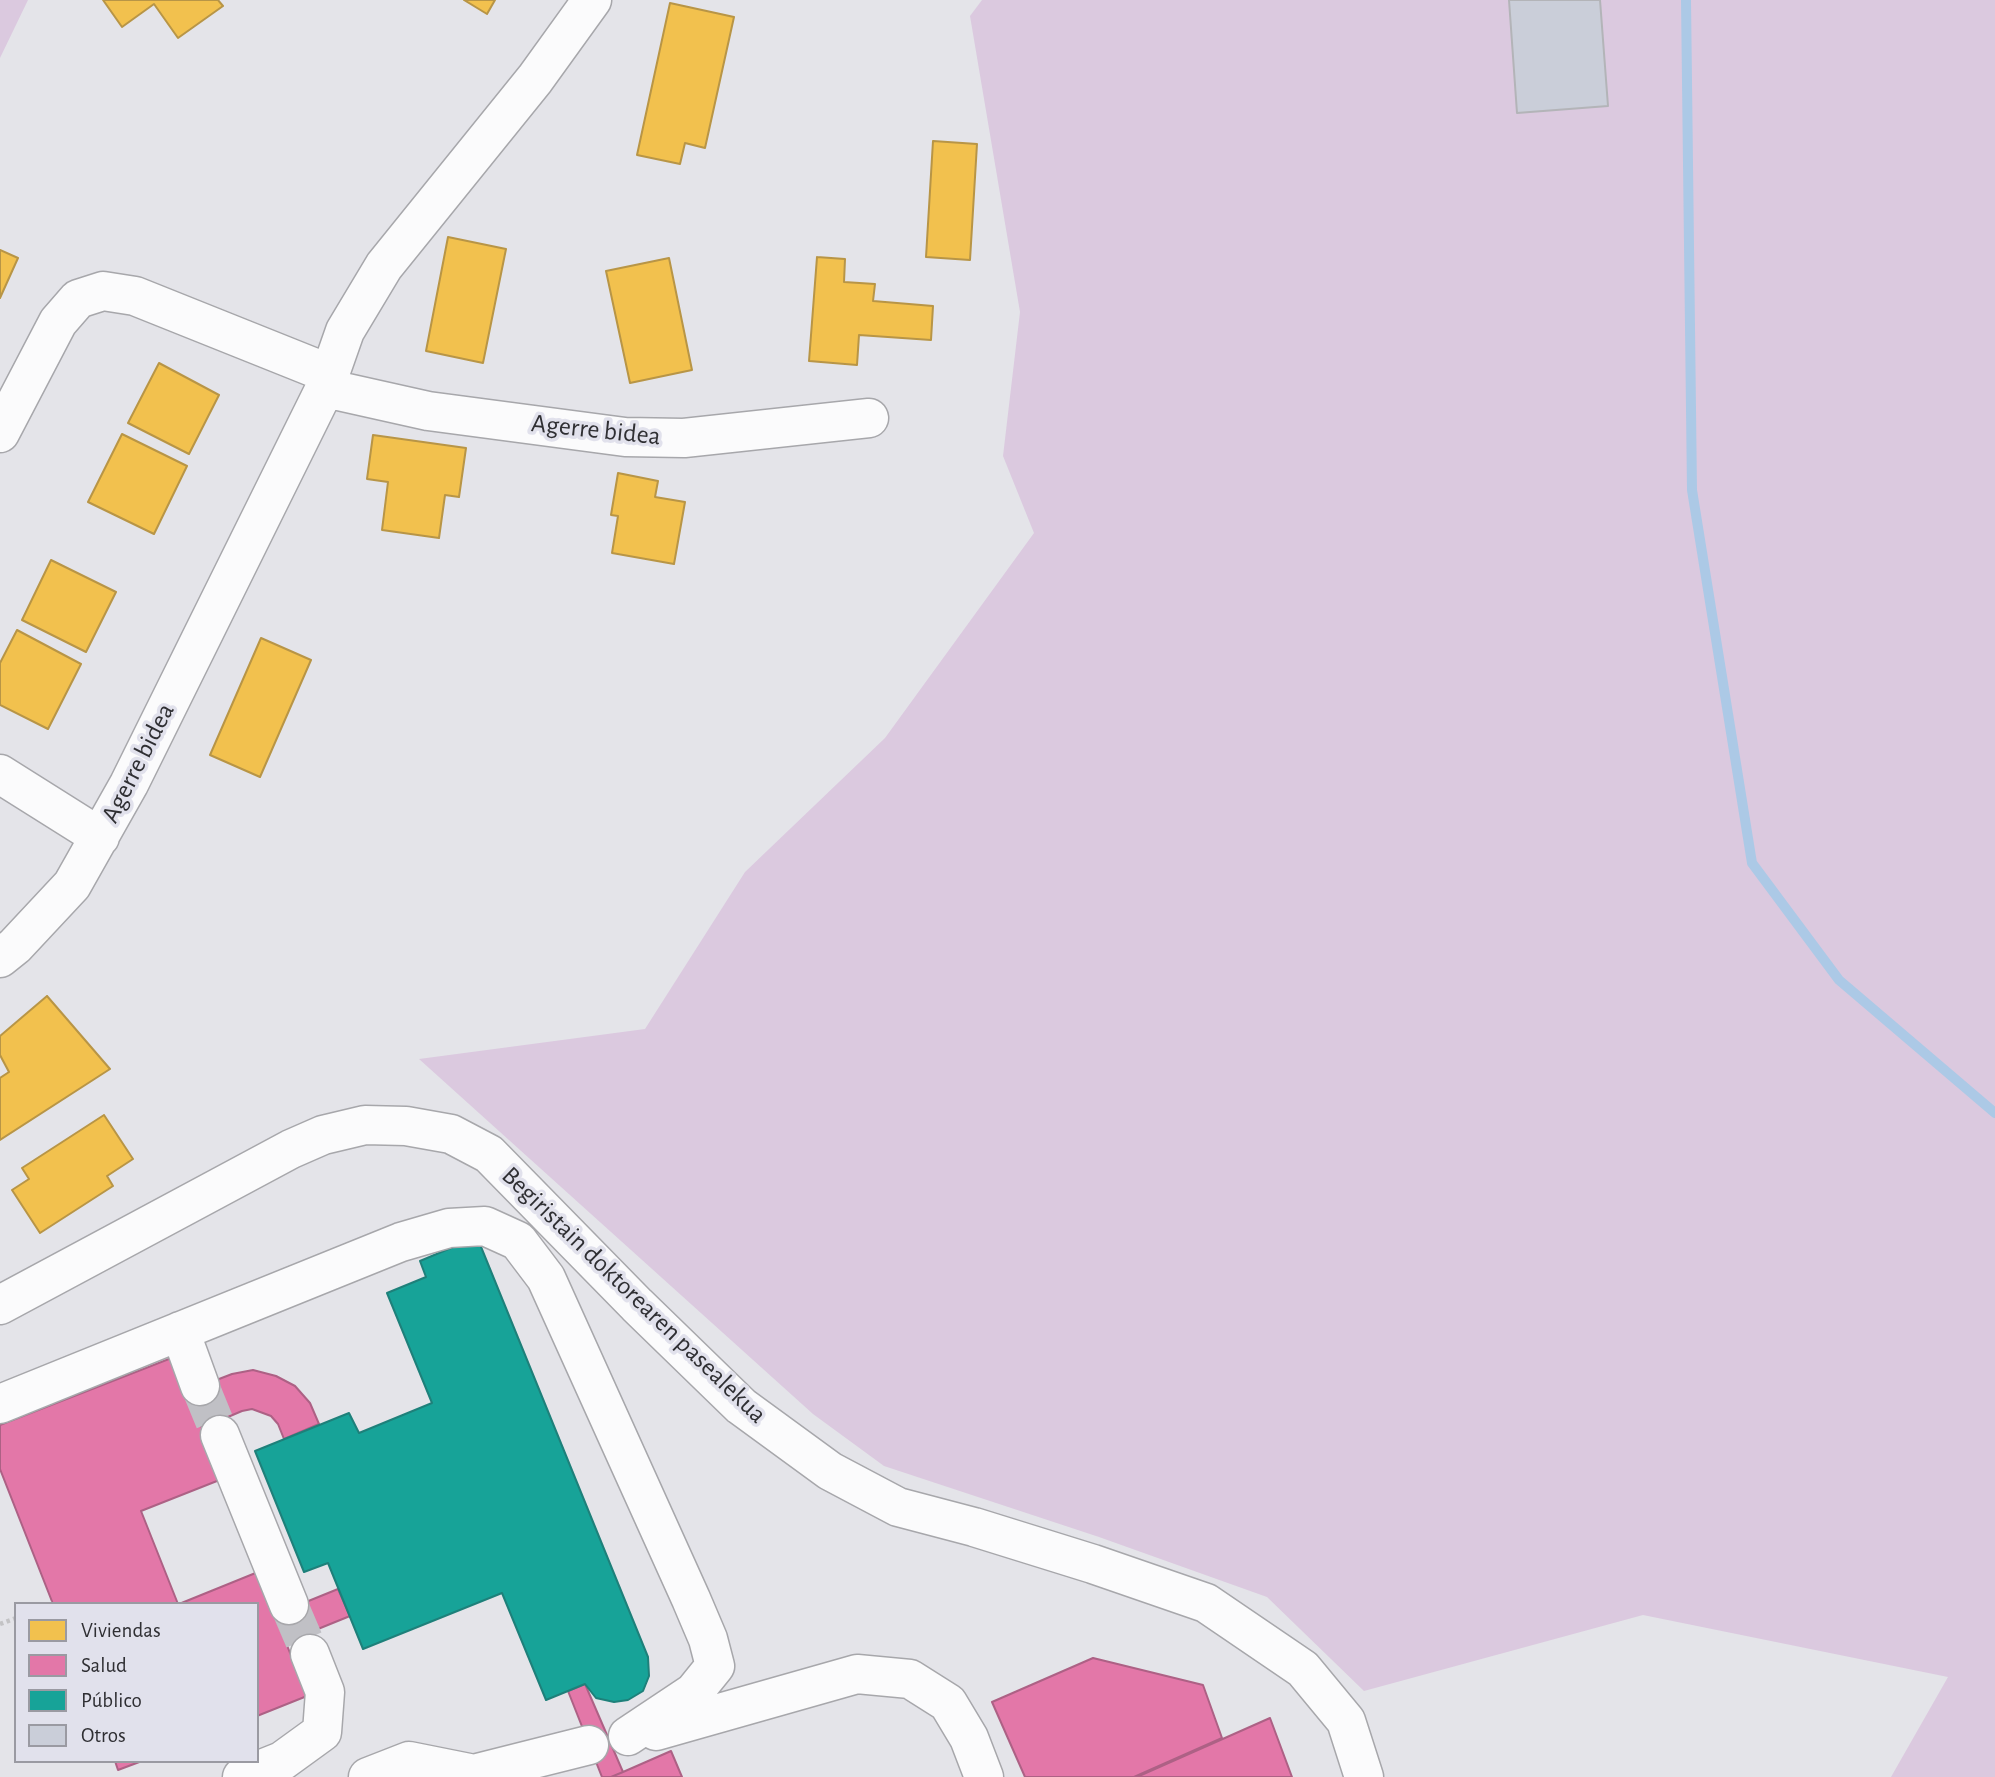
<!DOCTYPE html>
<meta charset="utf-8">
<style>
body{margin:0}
#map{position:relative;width:1995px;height:1777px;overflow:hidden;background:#e4e4e9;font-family:"Alegreya Sans",sans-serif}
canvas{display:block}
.legend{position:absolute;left:14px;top:1602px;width:245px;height:161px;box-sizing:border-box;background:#e1e1ec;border:2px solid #9a9aa2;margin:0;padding:9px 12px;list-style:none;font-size:21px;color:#2f2f33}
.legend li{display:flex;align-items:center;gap:14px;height:35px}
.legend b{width:35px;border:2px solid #9a9aa2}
</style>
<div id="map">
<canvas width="1995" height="1777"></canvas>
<ul class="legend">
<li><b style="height:19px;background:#f2c14e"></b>Viviendas</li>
<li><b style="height:19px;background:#e377a8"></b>Salud</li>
<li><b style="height:19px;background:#17a398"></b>Público</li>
<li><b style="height:19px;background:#caced9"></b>Otros</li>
</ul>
</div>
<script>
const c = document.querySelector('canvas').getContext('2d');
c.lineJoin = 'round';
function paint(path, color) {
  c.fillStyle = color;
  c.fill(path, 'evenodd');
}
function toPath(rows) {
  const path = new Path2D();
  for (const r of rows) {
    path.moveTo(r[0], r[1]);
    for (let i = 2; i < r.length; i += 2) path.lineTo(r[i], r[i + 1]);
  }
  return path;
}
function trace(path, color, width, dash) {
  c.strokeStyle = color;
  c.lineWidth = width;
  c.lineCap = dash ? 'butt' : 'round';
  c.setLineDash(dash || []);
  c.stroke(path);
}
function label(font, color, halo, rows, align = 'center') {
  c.font = font + ' "Alegreya Sans",sans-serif';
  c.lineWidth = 7;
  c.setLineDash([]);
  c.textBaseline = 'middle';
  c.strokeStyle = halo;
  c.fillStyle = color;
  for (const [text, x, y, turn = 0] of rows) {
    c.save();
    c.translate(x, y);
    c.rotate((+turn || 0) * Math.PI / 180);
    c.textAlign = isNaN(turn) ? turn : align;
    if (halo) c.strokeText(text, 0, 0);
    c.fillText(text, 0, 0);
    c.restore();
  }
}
const green = toPath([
 [0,0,28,0,0,58],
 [982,0,1995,0,1995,1777,1891,1777,1948,1677,1643,1615,1364,1691,1267,1597,1099,1537,884,1466,813,1414,419,1059,645,1029,745,872,885,738,1034,533,1003,456,1020,312,970,16]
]);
const homes = toPath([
 [103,0,218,0,223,6,178,38,154,4,122,27,103,0],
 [464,0,495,0,487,14,464,0],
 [670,3,734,17,705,148,685,143,680,164,637,155,670,3],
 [933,141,977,144,970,260,926,257,933,141],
 [448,237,506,249,483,363,426,351,448,237],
 [0,250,18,258,0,298,0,250],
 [817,257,845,259,844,282,875,284,873,301,933,306,931,340,859,335,857,365,809,361,817,257],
 [669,258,692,370,630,383,606,271,669,258],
 [159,363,219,395,189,454,128,423,159,363],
 [122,434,187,466,154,534,88,502,122,434],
 [373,435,466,448,459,497,445,495,439,538,382,530,388,482,367,479,373,435],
 [618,473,658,481,655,497,685,502,674,564,612,553,618,516,611,515,618,473],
 [51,560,116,592,86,652,22,620,51,560],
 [17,630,81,664,48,729,0,705,0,663,17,630],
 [261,638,311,660,260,777,210,755,261,638],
 [47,996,110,1069,0,1140,0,1078,9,1072,0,1055,0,1036,47,996],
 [104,1115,133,1159,107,1176,113,1186,40,1233,12,1190,29,1179,22,1168,104,1115]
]);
const health = toPath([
 [174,1357,222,1479,141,1511,178,1604,53,1604,0,1469,0,1425,174,1357],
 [253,1370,276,1376,295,1386,310,1403,319,1424,284,1439,278,1424,271,1416,252,1409,242,1411,202,1428,188,1391,232,1374,253,1370],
 [258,1572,307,1696,257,1716,257,1604,179,1604,258,1572],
 [338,1589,350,1616,286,1642,274,1615,338,1589],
 [1093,1658,1203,1685,1222,1738,1134,1777,1025,1777,992,1702,1093,1658],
 [585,1684,623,1772,611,1777,602,1777,568,1691,585,1684],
 [1270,1718,1292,1777,1137,1777,1270,1718],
 [671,1751,682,1777,611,1777,623,1772,671,1751],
 [115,1761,142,1761,118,1770,115,1761]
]);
const public = toPath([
 [477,1237,648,1657,649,1676,643,1691,628,1700,614,1702,596,1698,585,1684,546,1700,502,1593,363,1649,328,1563,304,1572,255,1451,349,1413,359,1433,432,1403,387,1293,426,1277,420,1261,477,1237]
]);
const stream = toPath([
 [1686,0,1692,490,1752,863,1839,980,1995,1113]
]);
const building = toPath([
 [1509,0,1600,0,1608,106,1517,113,1509,0]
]);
const minorTunnel = toPath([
 [200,1386,220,1435],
 [289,1605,310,1654]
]);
const path = toPath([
 [52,1604,53,1603],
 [0,1624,16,1618]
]);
const minor = toPath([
 [325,388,428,411,625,437,684,438,869,418],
 [0,433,58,322,78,299,103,291,135,296,330,374],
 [0,774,100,837],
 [0,958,15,946,72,885,129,784,325,388,345,331,384,266,535,79,592,0],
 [0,1305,291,1149,323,1135,365,1125,406,1126,451,1134,489,1154,637,1305,741,1406,830,1471,898,1507,974,1527,1093,1564,1206,1603,1303,1669,1346,1721,1364,1777],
 [180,1331,200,1386],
 [0,1404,401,1242,449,1228,485,1226,518,1241,546,1278,691,1599,708,1639,715,1666,694,1692,628,1736],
 [220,1435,289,1605],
 [656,1731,857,1674,910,1679,948,1703,969,1738,984,1777],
 [242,1777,282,1761,322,1732,325,1692,310,1654],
 [368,1777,409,1761,474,1774],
 [472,1777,474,1774,589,1745]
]);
const streetNames = [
 ["Agerre bidea",596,430,6],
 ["Agerre bidea",138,763,-63],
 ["Begiristain doktorearen pasealekua",634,1295,44]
];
paint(green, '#dbc9df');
paint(homes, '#f2c14e');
trace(homes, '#b89546', 2);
paint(health, '#e377a8');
trace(health, '#ad6185', 2);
paint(public, '#17a398');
trace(public, '#1e807a', 2);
trace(stream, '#acc9e6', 10);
paint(building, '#caced9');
trace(building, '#b3b4b8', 2);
trace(minorTunnel, '#c0c0c5', 38, [38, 19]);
trace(minor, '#a7a7ab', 41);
trace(path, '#c3c3c5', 4.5, [3.5, 3.5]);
trace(minor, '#fbfbfc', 38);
label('26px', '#2f2f33', '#e1e1ec', streetNames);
</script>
